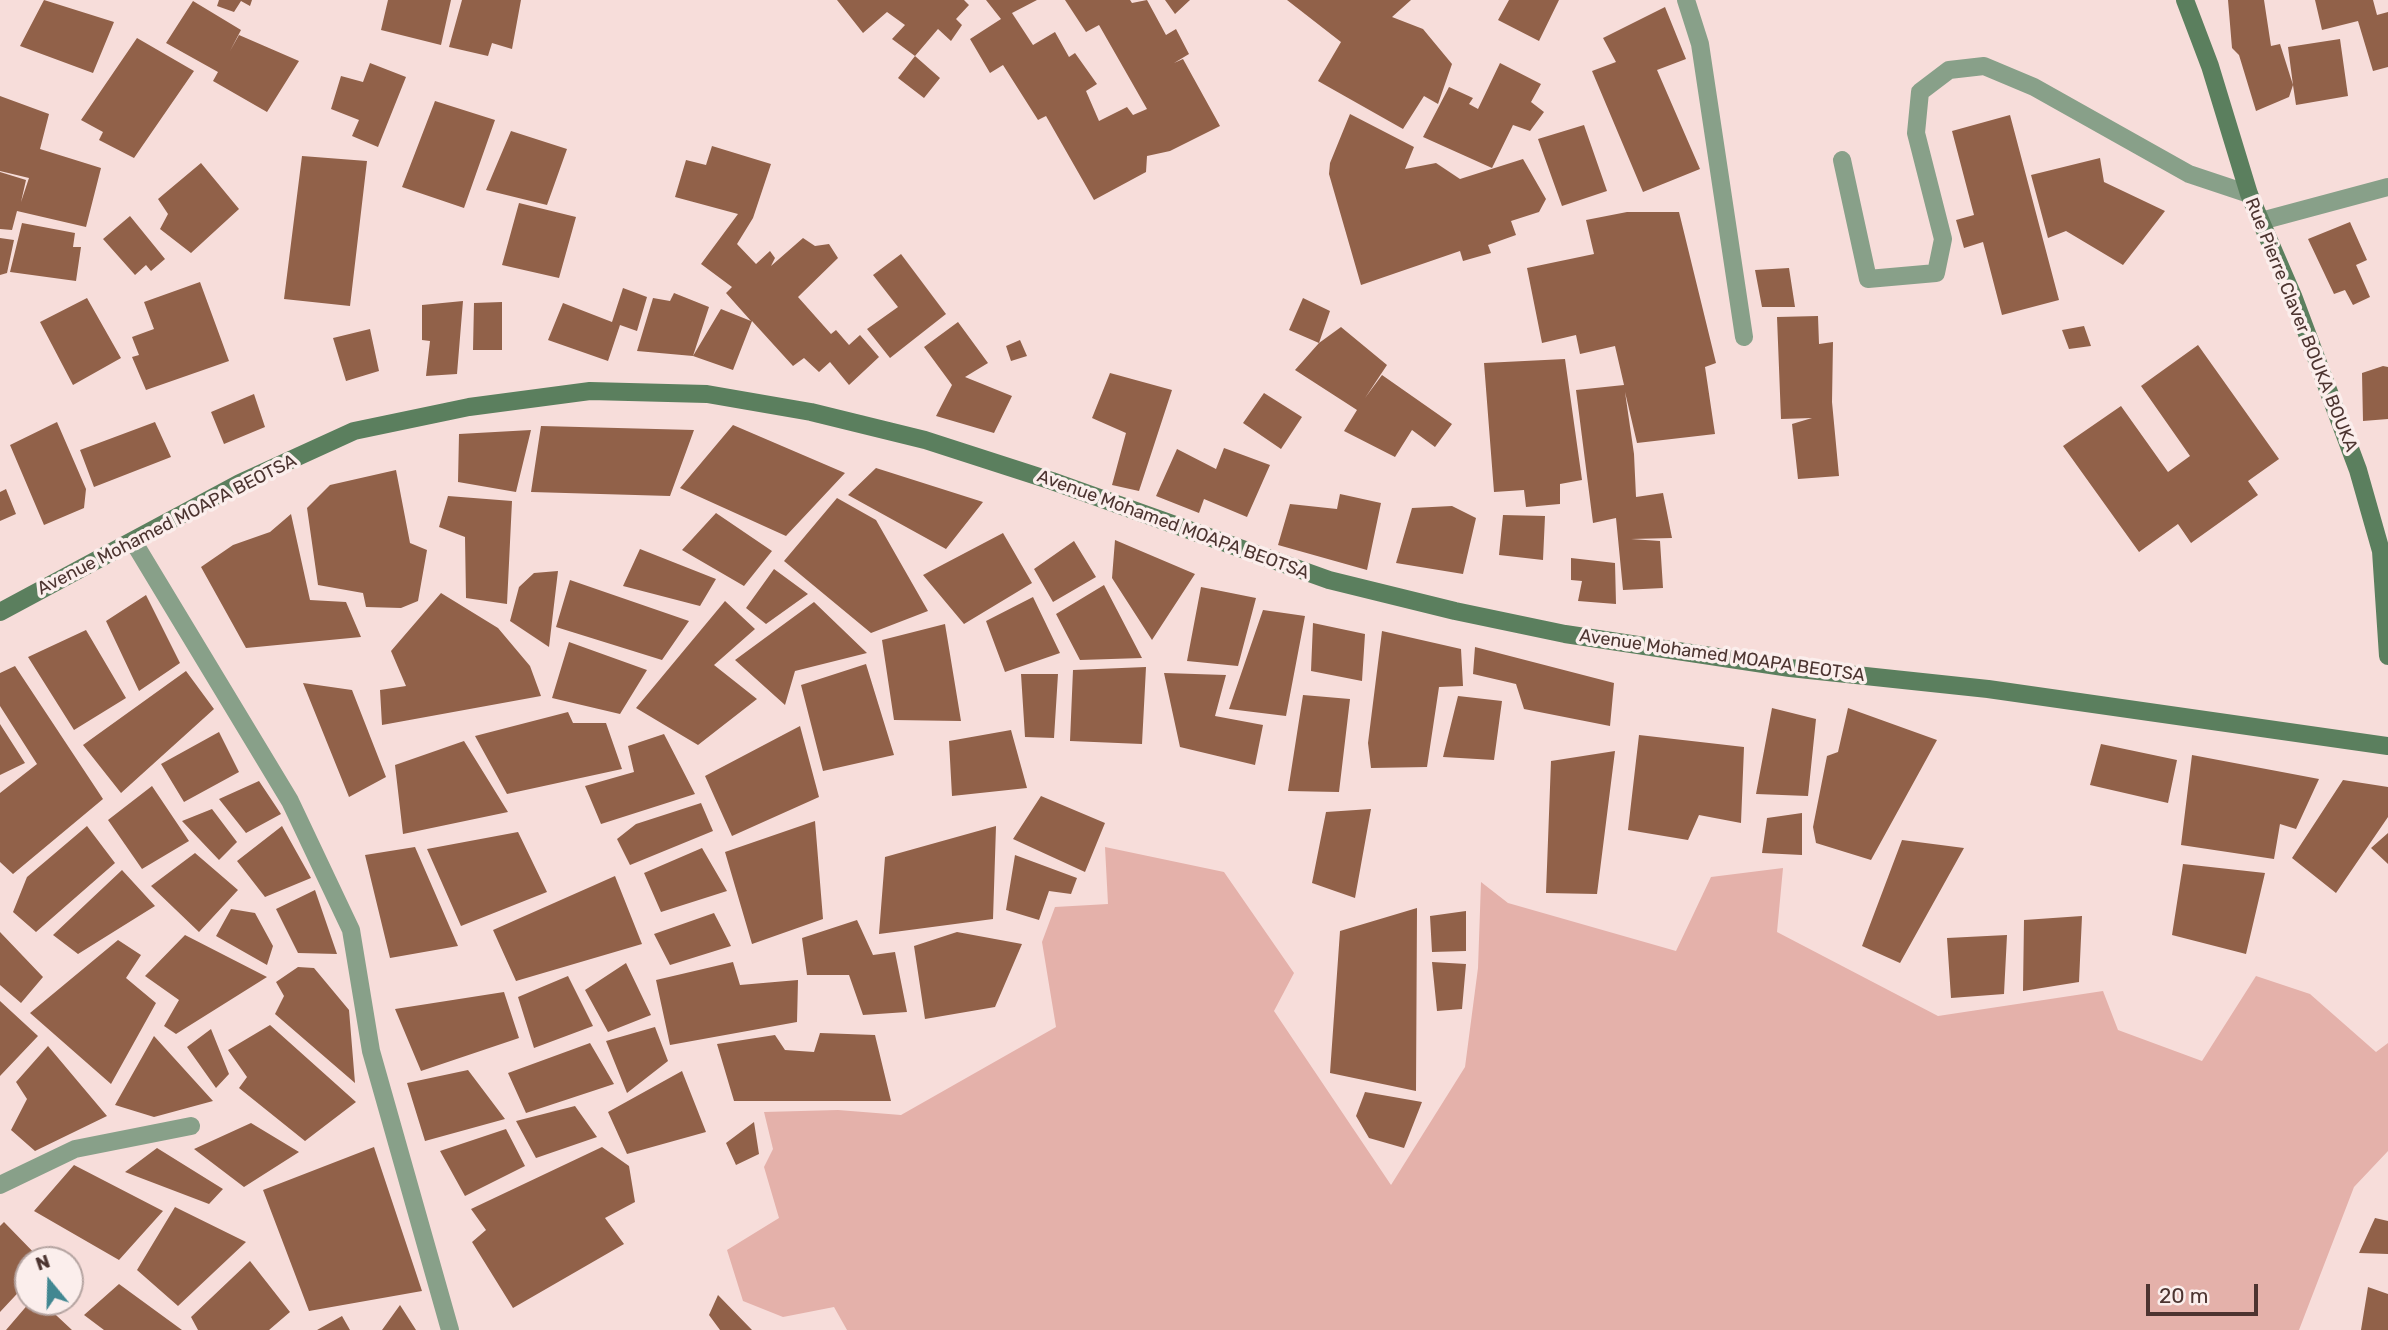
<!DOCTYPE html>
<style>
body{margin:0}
#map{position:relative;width:2388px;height:1330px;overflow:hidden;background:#f7ddda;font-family:Rubik,sans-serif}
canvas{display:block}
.north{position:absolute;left:14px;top:1246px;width:70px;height:70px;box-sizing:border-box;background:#fbeeec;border:2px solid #b5a4a1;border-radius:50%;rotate:341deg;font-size:19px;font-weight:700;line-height:28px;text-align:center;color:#4c3430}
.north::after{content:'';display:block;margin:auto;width:24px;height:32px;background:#418791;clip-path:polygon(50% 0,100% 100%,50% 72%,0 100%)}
.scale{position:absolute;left:2146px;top:1284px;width:112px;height:32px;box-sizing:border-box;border:4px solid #4c3430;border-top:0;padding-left:9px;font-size:21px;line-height:24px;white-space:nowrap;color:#4c3430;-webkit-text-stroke:5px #fbeeec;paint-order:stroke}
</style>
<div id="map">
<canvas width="2388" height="1330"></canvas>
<div class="north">N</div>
<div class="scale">20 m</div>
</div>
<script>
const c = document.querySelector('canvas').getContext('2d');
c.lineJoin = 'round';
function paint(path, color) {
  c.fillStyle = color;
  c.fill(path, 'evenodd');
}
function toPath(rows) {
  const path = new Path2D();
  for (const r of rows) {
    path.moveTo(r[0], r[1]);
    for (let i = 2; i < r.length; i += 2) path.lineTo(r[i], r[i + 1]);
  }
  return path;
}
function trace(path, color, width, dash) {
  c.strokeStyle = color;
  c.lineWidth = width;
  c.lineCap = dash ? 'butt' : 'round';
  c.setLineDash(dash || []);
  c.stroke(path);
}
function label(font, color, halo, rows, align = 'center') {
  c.font = font + ' Rubik,sans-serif';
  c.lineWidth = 7;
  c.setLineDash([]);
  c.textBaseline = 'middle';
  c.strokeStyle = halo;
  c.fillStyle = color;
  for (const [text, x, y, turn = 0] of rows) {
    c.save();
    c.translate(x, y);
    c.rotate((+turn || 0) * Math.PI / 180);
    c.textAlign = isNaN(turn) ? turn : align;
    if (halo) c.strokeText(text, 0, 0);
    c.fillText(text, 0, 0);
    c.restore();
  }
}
const green = toPath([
 [1105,847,1224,872,1294,973,1274,1011,1391,1185,1465,1067,1478,968,1481,882,1508,903,1676,951,1711,877,1783,868,1777,932,1938,1016,2103,991,2118,1030,2202,1061,2256,976,2310,994,2376,1052,2388,1043,2388,1151,2354,1187,2299,1330,847,1330,834,1307,783,1317,743,1301,727,1250,779,1218,764,1167,773,1149,764,1112,838,1110,901,1115,1056,1027,1042,942,1055,907,1108,904]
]);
const building = toPath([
 [44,0,114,22,93,73,20,46],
 [219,0,252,0,250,6,241,1,234,12,217,6],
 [388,0,451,0,441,45,381,30],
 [462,0,521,0,512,49,492,43,488,56,449,47],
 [837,0,964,0,969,5,956,19,962,25,951,41,938,29,915,56,892,39,905,25,887,12,863,33],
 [986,0,1037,0,1012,13,1033,45,1055,32,1069,57,1075,53,1097,84,1086,91,1099,121,1127,107,1133,115,1147,109,1099,25,1086,32,1065,0,1130,0,1132,3,1147,0,1166,35,1176,29,1189,54,1174,63,1183,59,1220,126,1170,151,1147,156,1146,172,1094,200,1046,116,1038,120,1003,65,990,73,970,39,1001,19],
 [1165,0,1190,0,1175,14],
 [1287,0,1411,0,1392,17,1423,29,1452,64,1438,104,1424,96,1403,129,1318,81,1341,42],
 [1509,0,1559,0,1539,41,1498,20],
 [2228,0,2264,0,2271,46,2280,44,2293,85,2288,47,2340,39,2348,96,2296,105,2293,85,2289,97,2256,111,2239,55,2232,48],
 [2315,0,2373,0,2377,15,2388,12,2388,67,2373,71,2358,21,2322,30],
 [193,1,241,30,230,51,239,35,299,61,267,112,213,81,218,72,166,43],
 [1665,7,1686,59,1657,70,1700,169,1643,192,1592,71,1616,62,1603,38],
 [137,38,194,71,134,158,99,140,103,132,81,120],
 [915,56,940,78,924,98,898,78],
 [370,63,406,77,378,147,352,136,359,120,331,109,341,76,363,82],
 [1500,63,1541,84,1531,102,1544,112,1530,131,1513,125,1492,168,1423,137,1449,87,1473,98,1469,104,1478,109],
 [0,96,49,114,40,149,101,168,86,227,17,211,12,230,0,229,0,172,26,180,21,202,29,178,0,171],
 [435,101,495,120,464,208,402,187],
 [1350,114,1414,147,1405,169,1436,163,1460,179,1523,159,1546,199,1539,212,1511,221,1516,235,1488,245,1491,253,1463,261,1460,251,1361,285,1329,174,1330,163],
 [2010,115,2059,300,2002,315,1983,242,1964,248,1956,220,1974,215,1952,131],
 [1584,125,1607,191,1562,206,1538,139],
 [511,131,567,149,547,205,486,190],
 [712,146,771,164,753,218,737,244,756,264,770,251,775,258,771,266,803,238,815,246,829,244,838,258,798,297,831,334,836,330,849,345,860,335,879,357,849,385,830,362,819,372,804,358,793,366,752,321,733,370,693,356,721,309,751,321,726,293,732,287,701,264,738,214,675,197,686,160,706,165],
 [302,156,367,161,350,306,284,299],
 [2100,158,2104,182,2165,211,2123,265,2066,231,2048,238,2031,175],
 [201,163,239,209,191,253,160,229,168,214,158,199],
 [519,203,576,217,559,278,502,265],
 [1627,212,1679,212,1716,363,1705,367,1715,434,1637,443,1625,392,1634,454,1636,497,1663,493,1672,538,1631,539,1660,541,1663,588,1623,590,1616,518,1593,523,1576,390,1624,385,1615,346,1580,354,1576,335,1542,343,1527,268,1594,254,1586,220],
 [130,216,165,259,151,271,146,265,135,275,103,239],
 [2350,222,2367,260,2356,265,2370,297,2353,305,2345,290,2334,294,2308,239],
 [22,223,75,233,73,247,81,247,76,281,10,272],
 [0,238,14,240,7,273,0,275],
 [901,254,946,314,890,358,867,329,898,307,873,275],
 [1789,268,1795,307,1762,307,1755,270],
 [200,282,229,361,146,390,132,357,139,355,132,337,154,329,144,302],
 [623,288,647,297,637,331,620,325,608,361,548,340,563,303,612,322],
 [674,293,709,307,693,356,637,351,653,298,670,301],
 [87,298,121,358,73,385,40,322],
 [1303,298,1330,311,1319,343,1341,327,1387,365,1365,398,1382,375,1452,424,1435,447,1412,430,1395,457,1344,431,1357,410,1295,370,1319,343,1289,330],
 [463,301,457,374,426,376,430,341,422,340,422,305],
 [502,302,502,350,473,350,474,303],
 [1818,316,1819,344,1833,342,1832,402,1839,476,1798,479,1792,424,1812,418,1781,419,1777,317],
 [958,322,988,363,965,377,1012,396,994,433,936,416,952,385,924,347],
 [2084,326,2091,346,2069,349,2062,330],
 [370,329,379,371,346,381,333,338],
 [1020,340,1027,356,1011,361,1006,346],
 [2198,345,2279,459,2248,481,2258,495,2191,543,2178,524,2139,552,2063,446,2121,406,2168,472,2190,456,2141,386],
 [1565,359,1582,480,1560,484,1560,504,1526,507,1524,490,1494,492,1484,363],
 [2383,366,2388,367,2388,419,2363,421,2362,373],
 [1110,373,1172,390,1139,491,1112,485,1126,433,1092,418],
 [1264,393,1302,417,1281,449,1243,423],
 [254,394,265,427,224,444,211,412],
 [57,422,86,489,84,508,44,525,10,445],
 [155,422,171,457,94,487,80,450],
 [733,425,845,473,786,536,680,488],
 [541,426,694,430,670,496,531,492],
 [531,430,516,492,458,482,459,434],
 [1224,448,1270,465,1247,517,1204,499,1199,513,1156,496,1177,449,1216,469],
 [876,468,983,502,946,549,848,495],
 [396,470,410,543,427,550,418,601,401,608,366,607,363,593,318,585,307,508,330,485],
 [6,489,16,514,0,521,0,492],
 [1340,494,1381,503,1367,570,1278,545,1290,504,1337,509],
 [448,496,512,501,507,604,466,598,465,537,439,527],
 [837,498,876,520,928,611,871,633,784,561],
 [1452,506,1476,518,1463,574,1396,563,1412,508],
 [716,513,772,551,744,586,682,550],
 [291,514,310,600,346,602,361,637,246,648,201,567,233,545,270,532],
 [1503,515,1545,516,1543,560,1499,555],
 [1003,533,1032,583,964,624,923,575],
 [1115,540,1195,574,1152,640,1112,578],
 [1074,541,1096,577,1053,602,1034,569],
 [640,549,716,579,700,606,623,586],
 [1571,558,1615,563,1616,604,1578,601,1582,581,1571,580],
 [774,569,808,594,766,624,746,608],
 [558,571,549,647,510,621,519,587,534,573],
 [570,580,689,621,662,660,556,627],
 [1104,585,1142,658,1080,660,1056,614],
 [1201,587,1256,598,1238,666,1187,661],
 [441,593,498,628,530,666,541,696,382,725,380,690,406,686,391,651],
 [146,595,180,663,139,691,106,621],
 [1033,597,1060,653,1005,672,986,621],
 [725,601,755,629,714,665,757,699,698,745,636,708],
 [814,602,867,653,795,671,785,705,735,660],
 [1263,610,1305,616,1286,716,1229,709],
 [1313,623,1365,634,1362,681,1311,671],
 [945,624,961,721,894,720,882,640],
 [86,630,126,698,74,730,28,657],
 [1382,631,1461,649,1463,686,1439,687,1427,767,1371,768,1368,743],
 [569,642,647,670,620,714,552,698],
 [1475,647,1614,683,1610,726,1524,709,1516,684,1473,674],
 [866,664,894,755,823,771,801,685],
 [15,666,103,799,13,874,0,862,0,793,37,764,0,706,0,673],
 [1146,667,1142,744,1070,741,1073,670],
 [186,671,214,709,121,793,83,745],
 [1164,673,1226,675,1215,716,1263,725,1255,765,1180,747],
 [1021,674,1058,674,1054,738,1025,737],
 [303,683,352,690,386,777,349,797],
 [1303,695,1350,699,1339,792,1288,791],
 [1458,696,1502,701,1494,760,1443,757],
 [1772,708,1816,719,1808,796,1756,794],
 [1848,708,1937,740,1871,860,1816,843,1813,827,1827,756,1838,752],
 [568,712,573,723,606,723,622,769,507,794,475,736],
 [0,724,25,763,0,775],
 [800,726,819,797,732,836,705,776],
 [1011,730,1027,788,952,796,949,741],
 [219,732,239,772,184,802,161,764],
 [664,734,695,794,601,824,585,786,634,772,628,746],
 [1639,735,1744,747,1741,823,1699,815,1688,840,1628,830],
 [464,741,508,812,403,834,395,765],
 [2101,744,2177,760,2168,803,2090,785],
 [1615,751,1597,894,1546,893,1551,761],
 [2192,755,2319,779,2296,829,2280,824,2274,859,2181,845],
 [2343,780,2388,787,2388,817,2336,893,2292,858],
 [259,781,281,814,246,833,219,799],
 [152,786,189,841,142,869,108,820],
 [1041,796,1105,823,1085,872,1013,839],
 [701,803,713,831,630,865,617,839,636,824],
 [212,809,237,842,219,860,182,821],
 [1371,809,1355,898,1312,883,1326,812],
 [1802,813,1802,855,1762,853,1767,818],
 [815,821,823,919,752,944,725,852],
 [87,826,115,863,36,932,13,912,27,877],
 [282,826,311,878,265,897,237,861],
 [996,826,993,919,879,934,885,857],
 [518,832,547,892,461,926,427,849],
 [2388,833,2388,864,2371,848],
 [1902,840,1964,848,1900,963,1862,946],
 [415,847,458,946,390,958,365,855],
 [702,848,727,891,661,912,644,873],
 [195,853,238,890,199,932,151,886],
 [1015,855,1077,878,1071,894,1049,891,1039,920,1006,910],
 [2183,864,2265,873,2246,954,2172,935],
 [122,870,155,906,78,954,53,935],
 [615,876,642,944,516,981,493,930],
 [315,890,337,954,298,953,276,909],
 [1417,908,1416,1091,1330,1073,1340,931],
 [231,909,255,913,273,946,267,965,216,936],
 [1466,911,1466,951,1432,952,1430,916],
 [714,913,731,946,670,965,654,934],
 [2082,916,2079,982,2023,991,2024,920],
 [857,920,873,955,895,952,907,1012,863,1015,849,975,807,975,802,938],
 [0,932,43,977,21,1003,0,985],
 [957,932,1022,944,995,1007,925,1019,914,946],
 [185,935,267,977,176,1034,164,1026,179,1000,145,976],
 [2007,935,2004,994,1951,998,1947,938],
 [118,940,141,955,126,978,156,1003,111,1084,30,1013],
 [733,962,740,985,798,980,797,1022,670,1045,656,980],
 [1432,962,1466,964,1462,1009,1437,1011],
 [626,963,651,1015,608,1032,585,990],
 [298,967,314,968,349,1010,355,1083,275,1014,284,996,276,982],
 [568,976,593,1026,534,1048,518,997],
 [504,992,519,1038,421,1071,395,1009],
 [0,1001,38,1036,0,1076],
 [270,1025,356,1102,305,1141,239,1088,247,1077,228,1050],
 [655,1027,668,1061,627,1093,606,1041],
 [211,1029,229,1074,216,1088,187,1047],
 [820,1033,875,1035,891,1101,734,1101,717,1044,775,1035,785,1050,814,1052],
 [154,1036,213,1101,154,1117,115,1105],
 [590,1043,614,1084,526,1113,508,1073],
 [48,1046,107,1116,35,1151,11,1130,27,1099,16,1082],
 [468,1070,505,1119,425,1141,407,1083],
 [682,1071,706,1132,627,1154,608,1112],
 [1365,1092,1422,1102,1404,1148,1369,1138,1356,1116],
 [575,1106,597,1137,536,1158,516,1121],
 [754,1122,759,1154,736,1165,726,1143],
 [251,1123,299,1152,244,1187,194,1149],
 [506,1129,525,1166,465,1196,440,1151],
 [374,1147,422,1291,309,1311,263,1190],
 [602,1147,629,1166,635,1202,605,1218,624,1244,513,1308,472,1242,486,1230,471,1209],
 [157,1148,223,1189,209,1204,125,1172],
 [74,1165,163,1211,119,1260,34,1211],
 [175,1207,246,1242,178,1306,137,1270],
 [2375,1218,2388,1221,2388,1254,2359,1253],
 [4,1222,41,1260,28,1260,28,1282,0,1312,0,1226],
 [250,1261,290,1312,269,1330,198,1330,191,1317],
 [119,1284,182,1330,104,1330,84,1315],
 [2368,1287,2388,1294,2388,1330,2361,1330],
 [718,1295,752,1330,720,1330,709,1315],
 [30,1302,42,1302,72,1330,6,1330],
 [400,1305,416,1330,382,1330],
 [342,1316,350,1330,317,1330]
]);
const lane = toPath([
 [1842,160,1868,279,1936,273,1943,239,1916,133,1920,92,1949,70,1984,66,2034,87,2189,174,2249,194]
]);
const street = toPath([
 [1686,0,1700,44,1744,337],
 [2261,221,2388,187],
 [133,541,290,801,351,930,371,1051,450,1330],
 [0,1185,75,1149,191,1126]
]);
const secondary = toPath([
 [2185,0,2210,66,2249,194,2293,296,2358,470,2381,551,2388,656],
 [0,612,240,483,354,431,469,407,590,391,707,394,811,412,925,440,1052,481,1329,580,1455,611,1565,634,1790,668,1988,689,2388,746]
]);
const streetNames = [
 ["Rue Pierre Claver BOUKA BOUKA",2301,325,68],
 ["Avenue Mohamed MOAPA BEOTSA",167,525,-27],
 ["Avenue Mohamed MOAPA BEOTSA",1173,525,20],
 ["Avenue Mohamed MOAPA BEOTSA",1722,656,8]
];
paint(green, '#e4b1aa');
paint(building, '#916149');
trace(lane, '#88a089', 18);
trace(street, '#88a089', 18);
trace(secondary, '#5b7f5e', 18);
label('18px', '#4c3430', '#fbeeec', streetNames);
</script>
